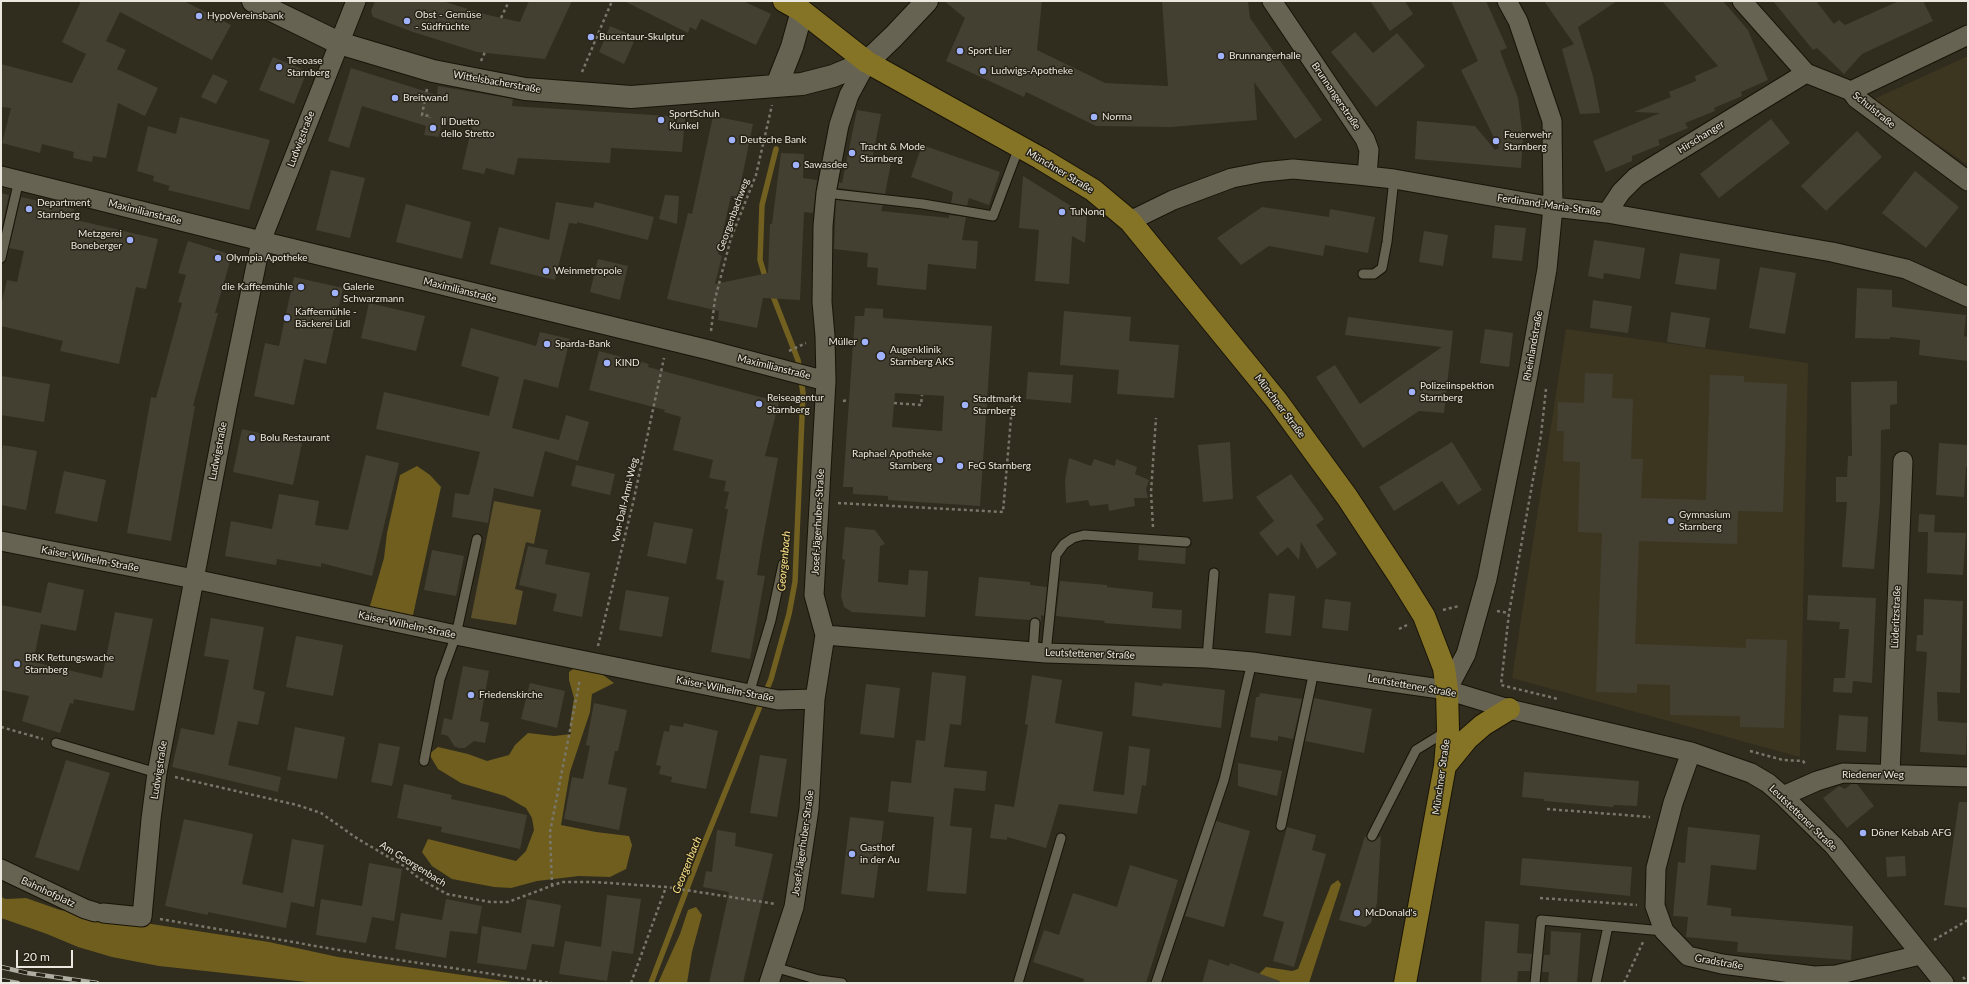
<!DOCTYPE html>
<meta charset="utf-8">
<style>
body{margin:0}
#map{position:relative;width:1969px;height:984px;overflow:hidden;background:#302c1e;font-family:Lato,sans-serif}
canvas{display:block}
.frame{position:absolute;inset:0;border:2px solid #ebe8df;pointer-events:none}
.scale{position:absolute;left:16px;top:950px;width:57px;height:18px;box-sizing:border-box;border:2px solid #ebe8df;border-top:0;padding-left:5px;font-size:12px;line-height:14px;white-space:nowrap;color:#ebe8df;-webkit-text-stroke:3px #262215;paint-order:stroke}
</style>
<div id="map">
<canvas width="1969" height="984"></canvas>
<div class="frame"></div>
<div class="scale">20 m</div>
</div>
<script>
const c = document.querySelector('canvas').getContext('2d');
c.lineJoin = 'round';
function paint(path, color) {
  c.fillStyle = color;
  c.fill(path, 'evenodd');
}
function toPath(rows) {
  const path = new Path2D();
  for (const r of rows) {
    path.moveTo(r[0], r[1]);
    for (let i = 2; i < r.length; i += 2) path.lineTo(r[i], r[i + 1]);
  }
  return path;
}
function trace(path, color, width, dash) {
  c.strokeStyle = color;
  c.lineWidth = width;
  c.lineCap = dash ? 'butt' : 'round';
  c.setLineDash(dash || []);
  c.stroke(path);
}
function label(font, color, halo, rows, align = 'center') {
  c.font = font + ' Lato,sans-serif';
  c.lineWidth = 3;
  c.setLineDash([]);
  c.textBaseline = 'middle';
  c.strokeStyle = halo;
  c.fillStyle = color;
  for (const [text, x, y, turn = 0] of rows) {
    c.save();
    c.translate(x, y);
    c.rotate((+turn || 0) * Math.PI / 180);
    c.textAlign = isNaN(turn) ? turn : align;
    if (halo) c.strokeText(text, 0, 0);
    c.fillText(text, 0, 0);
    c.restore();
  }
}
const built = toPath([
 [1968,56,1968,165,1872,100],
 [1566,329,1808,363,1800,757,1512,678]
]);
const green = toPath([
 [494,501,541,510,534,544,526,542,515,589,523,591,516,625,471,618]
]);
const forest = toPath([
 [417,466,430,475,441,487,413,615,401,620,384,615,370,606,384,558,387,533,400,475],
 [584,661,614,683,592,694,590,712,570,772,561,825,596,832,629,836,632,845,626,869,610,877,579,876,537,881,511,888,494,887,452,879,432,866,422,852,428,839,516,861,526,851,534,830,532,818,526,808,505,796,461,783,438,769,429,754,438,747,468,754,487,761,509,755,515,745,528,733,554,736,571,734,570,724,574,698,569,680,569,672],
 [1338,880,1341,884,1309,983,1257,983,1260,973,1266,967,1292,971,1298,969,1331,885],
 [1,897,6,899,26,898,60,910,269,942,338,957,518,983,316,983,159,966,112,957,78,947,47,934,1,918],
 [696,907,702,915,692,952,687,983,658,983,680,934,688,910]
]);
const stream = toPath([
 [766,280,760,260,762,205,776,149],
 [651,983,702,849,771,679,789,614,795,582,803,393,798,360,771,291]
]);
const building = toPath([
 [81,1,184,1,231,25,212,60,120,12,106,41,126,50,117,69,158,88,145,116,118,103,106,158,93,156,92,162,73,158,74,152,42,144,40,153,2,143,11,108,1,107,1,64,72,83,86,54,62,42],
 [375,1,442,1,488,15,520,22,529,1,572,1,545,59,477,52,413,32,373,17,371,11],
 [624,1,743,1,771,14,756,45,701,19,696,30,690,27,688,33],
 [944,1,1042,1,1037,50,1105,83,1168,86,1162,1,1248,1,1250,18,1322,120,1295,139,1254,82,1257,120,1171,127,1096,126,1026,92,1024,97,946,61,965,18],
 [1370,1,1405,1,1413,14,1390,31],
 [1451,1,1486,1,1507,48,1500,51,1518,98,1523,139,1521,168,1415,159,1417,121,1475,126,1495,150,1499,148,1461,70,1478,61],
 [1544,1,1617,1,1578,27,1593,76,1600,113,1580,114,1562,49,1574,44],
 [1662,1,1723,1,1748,30,1768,80,1741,92,1742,96,1714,108,1715,111,1685,123,1688,128,1658,140,1660,145,1632,156,1632,161,1606,172,1593,141,1660,113,1634,112,1671,97,1669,92,1696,81,1695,76,1718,66],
 [1773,1,1816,1,1834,24,1839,20,1845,25,1899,1,1923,1,1933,21,1862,54,1844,74,1817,48,1813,50],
 [610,26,636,37,624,64,599,52],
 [1355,32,1373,53,1397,33,1425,66,1376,107,1331,52],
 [273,57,307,71,294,104,259,90],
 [351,68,437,95,438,86,513,99,512,106,685,117,682,152,611,148,610,163,518,158,514,175,486,168,484,174,462,169,472,126,442,120,439,137,424,135,426,126,362,106,349,148,328,141],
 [213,74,228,81,216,104,201,97],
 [857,110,881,114,872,160,891,163,885,194,838,188,839,182,842,183],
 [713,116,753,124,738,197,731,196,718,254,722,256,715,284,768,273,770,224,772,224,781,153,804,154,803,178,817,180,813,213,804,212,800,300,763,298,757,328,718,320,719,311,667,299,688,213,692,214],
 [180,117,270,140,249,210,168,190,170,186,153,181,154,176,137,171,148,126,176,134],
 [1771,119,1790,143,1719,198,1700,174],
 [1857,131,1882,157,1826,211,1801,186],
 [922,145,1000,172,989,205,969,198,967,206,951,203,953,192,911,177],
 [331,170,365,178,350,238,316,230],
 [1915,171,1959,207,1926,248,1882,213],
 [1023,176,1087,216,1085,243,1072,236,1069,284,1035,281,1039,230,1019,228],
 [1,193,9,195,1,231],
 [665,195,679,196,677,224,659,219],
 [21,197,74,209,72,219,158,239,146,289,136,287,119,364,60,351,63,341,1,326,1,305,7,280,17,282,24,251,9,248],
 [836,200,883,205,881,211,949,218,949,215,966,217,962,240,978,241,976,269,928,264,926,290,877,285,878,268,867,267,868,253,834,249],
 [556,202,593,208,595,202,654,217,648,240,577,222,577,224,569,223,555,280,490,264,499,227,549,240],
 [406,204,471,222,462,259,396,242],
 [1262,207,1329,217,1330,209,1375,217,1368,253,1325,245,1323,256,1269,246,1241,265,1217,238],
 [1495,225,1526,228,1522,261,1492,258],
 [1424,231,1448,235,1443,266,1419,262],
 [1594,240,1645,248,1640,279,1604,273,1603,279,1588,276],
 [188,241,232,255,215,313,218,313,193,406,195,406,171,541,127,533,151,397,156,398,182,303,178,302,186,275,178,273],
 [1680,253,1720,259,1716,290,1675,284],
 [598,259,628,266,620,300,590,292],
 [1760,267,1796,273,1785,334,1749,328],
 [294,277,343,288,326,364,304,359,294,405,254,396,265,343,279,346],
 [1857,288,1892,290,1892,307,1966,315,1964,336,1968,337,1968,361,1919,355,1920,340,1890,337,1890,339,1855,338],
 [1593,300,1632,306,1628,333,1590,328],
 [369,303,425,316,416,351,361,338],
 [865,308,883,309,883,318,992,326,980,506,888,500,888,496,853,494,853,487,843,487,855,316,864,316],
 [895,393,944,396,942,431,892,427],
 [1064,311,1131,317,1129,341,1179,345,1174,398,1117,394,1119,370,1060,365],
 [1671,312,1710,318,1705,348,1667,342],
 [1348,317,1453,331,1444,413,1419,411,1363,448,1316,377,1335,365,1360,404,1442,347,1345,335],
 [471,328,536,346,540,332,570,339,558,388,524,379,512,428,559,440,566,415,589,422,578,461,545,451,533,497,494,488,488,523,452,517,455,493,469,495,480,452,376,429,384,392,489,416,499,377,461,366],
 [1485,329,1513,333,1509,367,1480,363],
 [599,351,649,364,648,367,779,402,765,456,778,458,762,544,757,575,765,576,750,659,711,652,724,581,716,579,728,509,725,509,729,492,724,491,726,481,709,478,713,460,673,450,681,417,664,412,665,410,589,390],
 [1028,372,1073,375,1071,403,1026,399],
 [1585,373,1613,374,1612,398,1633,399,1631,459,1643,459,1641,498,1706,500,1710,375,1744,376,1744,382,1787,384,1783,512,1738,511,1737,544,1639,541,1635,644,1746,648,1746,639,1787,640,1784,728,1740,727,1740,716,1670,715,1670,685,1637,684,1637,693,1596,692,1602,533,1578,532,1580,462,1563,461,1564,431,1557,431,1558,402,1584,403],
 [1,376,50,384,44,422,1,415],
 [1897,381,1897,404,1890,405,1890,429,1881,430,1880,502,1874,569,1842,567,1847,502,1836,502,1836,477,1847,477,1848,456,1852,456,1851,382],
 [242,429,302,443,293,485,233,472],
 [1230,442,1233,499,1203,502,1198,445],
 [1452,442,1482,490,1458,505,1442,481,1394,511,1379,487],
 [1939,443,1968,445,1968,467,1966,467,1964,497,1936,495],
 [3,445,37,451,26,510,1,505,1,455],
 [366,455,399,463,372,576,321,563,321,567,277,559,276,565,225,556,231,521,272,529,279,494,319,501,315,525,348,530],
 [1069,458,1091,466,1094,459,1115,466,1116,459,1137,467,1135,474,1149,480,1146,489,1148,498,1134,498,1135,506,1109,511,1108,504,1090,506,1088,500,1066,503,1065,480],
 [576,465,615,474,610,495,571,486],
 [64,471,106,480,97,522,55,513],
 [1291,474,1324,519,1316,525,1337,554,1317,569,1301,542,1299,560,1288,547,1277,556,1259,533,1274,521,1256,497],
 [1919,514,1935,515,1934,532,1966,533,1963,575,1927,573,1928,532,1930,532,1918,532],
 [654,522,693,529,686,564,647,556],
 [845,527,875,530,885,544,880,546,878,582,908,585,909,570,928,571,925,617,852,612,844,607,841,596,845,560,842,559],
 [1139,545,1186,548,1185,564,1138,560],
 [528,546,548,550,545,564,590,573,582,617,553,611,557,594,519,585],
 [432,550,464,556,456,596,424,590],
 [979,577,1030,582,1030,585,1047,587,1044,616,1041,615,1041,621,1036,617,1030,620,975,616],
 [1060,581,1107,585,1107,587,1153,592,1152,608,1182,610,1181,629,1104,623,1105,621,1056,616],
 [48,582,84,590,76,631,41,624,33,662,102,678,115,612,153,619,134,711,74,699,73,704,70,703,60,733,22,721,29,696,1,690,1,605,41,613],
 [626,590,669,597,662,637,619,630],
 [1269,593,1295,596,1291,636,1265,633],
 [1808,595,1876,598,1872,683,1853,681,1852,693,1833,692,1834,678,1845,678,1849,629,1839,629,1840,622,1807,620],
 [1325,599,1351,602,1348,631,1322,628],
 [1924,599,1963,601,1960,693,1937,692,1938,721,1967,723,1966,755,1920,752,1927,652,1916,651,1917,635,1923,635],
 [211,618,264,627,253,689,265,692,258,725,238,721,228,765,281,777,278,792,172,767,181,728,214,735,229,660,204,656],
 [296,636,343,645,333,696,286,687],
 [463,666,489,671,480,721,489,723,485,743,474,741,465,748,459,748,454,746,448,736,441,734,444,718,452,720],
 [932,672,966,676,961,725,950,724,944,767,987,771,985,791,954,788,950,826,972,828,966,894,927,891,934,817,888,812,891,781,911,783,916,740,925,741],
 [1032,675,1062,680,1055,723,1103,732,1093,791,1124,795,1129,746,1150,749,1146,786,1142,785,1137,814,1059,804,1046,848,1007,837,1007,840,990,838,995,804,1014,807,1028,725,1025,724],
 [1135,682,1162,686,1163,683,1225,690,1221,728,1132,716],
 [530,683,565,691,557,728,521,719],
 [866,684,900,688,894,738,860,734],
 [1260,693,1302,699,1293,739,1278,736,1278,741,1250,737,1256,697,1259,697],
 [1314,698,1372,709,1364,753,1305,741],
 [594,703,627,710,618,751,615,751,608,784,627,788,619,830,564,819,572,777,583,779,590,746,586,745],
 [1839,715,1868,717,1866,752,1836,750],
 [684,723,718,731,706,789,671,782,672,777,659,774,661,766,656,765,664,731,669,732,670,725,683,727],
 [295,727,345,737,337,779,287,770],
 [379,743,400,747,392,786,371,782],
 [760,755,787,759,777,817,750,813],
 [66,760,110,773,79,871,35,857],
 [1238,763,1282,771,1277,796,1238,786],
 [1524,772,1639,781,1637,806,1614,805,1613,807,1544,801,1544,799,1522,797],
 [404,784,452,795,451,799,527,815,520,849,441,832,442,827,397,818],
 [1851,784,1857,784,1874,806,1847,828,1823,798,1839,786,1845,789],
 [1959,802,1968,802,1968,908,1944,905],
 [850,817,884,821,874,898,841,894],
 [184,819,253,834,242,884,283,893,292,839,324,845,314,907,291,902,286,928,208,912,208,915,165,906],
 [1216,821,1250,831,1224,927,1185,916],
 [1287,827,1316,835,1312,850,1326,854,1294,967,1273,961,1284,922,1263,916],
 [1688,827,1760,835,1756,870,1711,865,1707,905,1731,908,1731,916,1853,926,1851,960,1737,952,1738,942,1686,937,1688,917,1673,916,1678,862,1685,863],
 [717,830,736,833,735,846,773,854,743,983,709,983,729,892,703,887,706,871,712,872],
 [1365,836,1372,842,1381,836,1377,903,1371,923,1365,927,1339,920],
 [1905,856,1906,876,1887,877,1886,857],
 [1522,858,1632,867,1630,896,1520,885],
 [369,863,402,869,394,921,372,917,366,943,316,935,321,899,362,906],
 [1130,865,1178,880,1146,983,1083,983,1084,979,1033,962,1044,930,1059,935,1073,893,1117,907],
 [607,895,641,899,633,954,612,951,607,981,559,974,565,941,601,947],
 [446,899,482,906,477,934,450,931,446,958,395,949,401,913,442,920],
 [527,899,561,905,554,947,532,944,526,970,477,963,482,926,521,933],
 [1485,921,1519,924,1517,953,1532,954,1530,971,1518,971,1517,983,1481,983],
 [1551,931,1581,933,1577,983,1548,983,1549,972,1542,972,1544,955,1550,955],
 [1209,959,1229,966,1230,963,1280,981,1279,983,1202,983]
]);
const path = toPath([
 [501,18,509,1],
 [481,61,485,52],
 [582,72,612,1],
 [427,89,422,115,430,116,430,118],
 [711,331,715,299,731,238,756,175,772,105],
 [789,351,806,343],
 [1546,389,1541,435,1509,613,1501,685,1558,699],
 [843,401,849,400],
 [894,403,921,405,922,395],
 [838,503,1003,512,1012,406],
 [1153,527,1151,492,1156,418],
 [1443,610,1459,606],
 [1497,611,1509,613],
 [1399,629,1407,625],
 [598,646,633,503,664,358],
 [1,727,43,739],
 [1750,751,1783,760,1803,761,1806,765],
 [175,777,297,805,321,813,358,839,404,866,420,879,447,894,490,902,508,902,562,882,595,882,666,887,776,904],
 [1547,809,1650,817],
 [552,886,550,832,580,679],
 [1540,898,1637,905],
 [160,919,379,957,552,983],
 [1934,940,1968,920],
 [1963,977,1968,983],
 [631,983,666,887],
 [1624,983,1643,942]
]);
const lane = toPath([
 [826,193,923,204,993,216,1019,147],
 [1,258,19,180],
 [1363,274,1374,274,1382,268,1387,242,1394,179],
 [1033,652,1035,623],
 [1046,653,1056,555,1064,544,1073,538,1084,535,1186,542],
 [1207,658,1214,573],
 [749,694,771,620,783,564],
 [56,743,157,773],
 [424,761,440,679,456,635,477,539],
 [1281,826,1314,671],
 [1372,836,1416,750,1447,731],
 [774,967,819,980,842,983],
 [1018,983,1061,838],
 [1156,983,1224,780,1252,662],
 [1535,983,1541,920,1664,931],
 [1596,983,1608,926]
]);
const street = toPath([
 [1272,1,1365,139,1369,150,1367,176],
 [1742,1,1806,73,1851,91,1856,98,1968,181],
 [1851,91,1968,35],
 [1,176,261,241,709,350,826,381],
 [1607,213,1621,192,1636,177,1806,73],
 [1130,221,1173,200,1232,178,1263,172,1293,169,1358,175,1394,179,1553,207,1607,213,1832,252,1906,269,1968,297],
 [1,541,194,579,456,635,735,691,778,700,815,699],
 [825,635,1046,653,1207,658,1252,662,1447,690,1509,709,1691,752,1751,773,1768,783,1783,796,1834,846,1944,983],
 [1447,690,1466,654,1487,579,1528,375,1547,269,1553,207,1552,121,1518,21,1507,1],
 [1691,752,1673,803,1656,868,1655,906,1664,931,1688,956,1722,964,1814,976,1836,975,1920,955],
 [1890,774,1903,461],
 [1783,796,1817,781,1843,773,1968,777],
 [1,869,85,909,95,912],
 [103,913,142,917,151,819,157,773,227,407,261,241,356,1],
 [769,983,794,907,809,809,815,699,825,635,814,595,826,381,825,336,822,302,823,226,826,193,839,125,849,95,867,62]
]);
const secondary = toPath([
 [253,1,339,43,433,71,525,89,631,97,802,84,833,76,867,62,894,36,927,1],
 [777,85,792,47,802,11]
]);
const primary = toPath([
 [784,1,802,11,867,62,1040,158,1093,190,1130,221,1277,401,1347,497,1401,579,1424,616,1444,668,1447,690,1448,730,1445,766,1405,983],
 [1445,766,1467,739,1483,725,1509,709]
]);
const rail = toPath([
 [1,967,27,973,97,983],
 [1,980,18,983]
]);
const markers = [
 [199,16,4,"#a1b2fd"],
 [407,21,4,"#a1b2fd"],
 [591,37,4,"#a1b2fd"],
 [960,51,4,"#a1b2fd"],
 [1221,56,4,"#a1b2fd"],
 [279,67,4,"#a1b2fd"],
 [983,71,4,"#a1b2fd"],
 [395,98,4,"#a1b2fd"],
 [1094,117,4,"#a1b2fd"],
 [661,120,4,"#a1b2fd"],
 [433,128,4,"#a1b2fd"],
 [732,140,4,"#a1b2fd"],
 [1496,141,4,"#a1b2fd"],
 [852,153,4,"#a1b2fd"],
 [796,165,4,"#a1b2fd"],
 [29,209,4,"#a1b2fd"],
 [1062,212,4,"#a1b2fd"],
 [130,240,4,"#a1b2fd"],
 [218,258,4,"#a1b2fd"],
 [546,271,4,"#a1b2fd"],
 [301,287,4,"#a1b2fd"],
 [335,293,4,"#a1b2fd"],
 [287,318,4,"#a1b2fd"],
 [865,342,4,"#a1b2fd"],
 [547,344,4,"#a1b2fd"],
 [881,356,5,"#a1b2fd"],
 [607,363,4,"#a1b2fd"],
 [1412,392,4,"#a1b2fd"],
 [759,404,4,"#a1b2fd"],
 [965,405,4,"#a1b2fd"],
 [252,438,4,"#a1b2fd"],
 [940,460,4,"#a1b2fd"],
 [960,466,4,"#a1b2fd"],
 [1671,521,4,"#a1b2fd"],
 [17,664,4,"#a1b2fd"],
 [471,695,4,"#a1b2fd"],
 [1863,833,4,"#a1b2fd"],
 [852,854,4,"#a1b2fd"],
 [1357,913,4,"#a1b2fd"]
];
const poiNames = [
 ["Obst - Gemüse",415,15],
 ["- Südfrüchte",415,27],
 ["HypoVereinsbank",207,16],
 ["Bucentaur-Skulptur",599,37],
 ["Sport Lier",968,51],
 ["Brunnangerhalle",1229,56],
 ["Teeoase",287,61],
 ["Starnberg",287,73],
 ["Ludwigs-Apotheke",991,71],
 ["Breitwand",403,98],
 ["SportSchuh",669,114],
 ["Kunkel",669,126],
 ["Norma",1102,117],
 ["Il Duetto",441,122],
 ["dello Stretto",441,134],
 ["Feuerwehr",1504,135],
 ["Starnberg",1504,147],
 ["Deutsche Bank",740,140],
 ["Tracht & Mode",860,147],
 ["Starnberg",860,159],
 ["Sawasdee",804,165],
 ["Department",37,203],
 ["Starnberg",37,215],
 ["TuNonq",1070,212],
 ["Metzgerei",122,234,"right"],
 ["Boneberger",122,246,"right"],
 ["Olympia Apotheke",226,258],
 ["Weinmetropole",554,271],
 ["die Kaffeemühle",293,287,"right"],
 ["Galerie",343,287],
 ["Schwarzmann",343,299],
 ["Kaffeemühle -",295,312],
 ["Bäckerei Lidl",295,324],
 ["Müller",857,342,"right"],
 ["Sparda-Bank",555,344],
 ["Augenklinik",890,350],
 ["Starnberg AKS",890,362],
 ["KIND",615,363],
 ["Polizeiinspektion",1420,386],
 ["Starnberg",1420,398],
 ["Reiseagentur",767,398],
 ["Starnberg",767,410],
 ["Stadtmarkt",973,399],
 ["Starnberg",973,411],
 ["Bolu Restaurant",260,438],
 ["Raphael Apotheke",932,454,"right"],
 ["Starnberg",932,466,"right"],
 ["FeG Starnberg",968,466],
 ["Gymnasium",1679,515],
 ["Starnberg",1679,527],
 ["BRK Rettungswache",25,658],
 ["Starnberg",25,670],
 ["Friedenskirche",479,695],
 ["Döner Kebab AFG",1871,833],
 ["Gasthof",860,848],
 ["in der Au",860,860],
 ["McDonald's",1365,913]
];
const streetNames = [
 ["Wittelsbacherstraße",497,82,10],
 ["Brunnangerstraße",1336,96,56],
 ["Schulstraße",1874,110,39],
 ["Hirschanger",1701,137,-32],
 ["Ludwigstraße",301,139,-69],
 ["Münchner Straße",1060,171,31],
 ["Ferdinand-Maria-Straße",1549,205,8],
 ["Maximilianstraße",145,212,14],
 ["Georgenbachweg",733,215,-70],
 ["Maximilianstraße",460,290,14],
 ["Rheinlandstraße",1533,346,-80],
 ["Maximilianstraße",774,367,14],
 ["Münchner Straße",1280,406,53],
 ["Ludwigstraße",218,451,-79],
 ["Von-Dall-Armi-Weg",625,500,-77],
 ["Josef-Jägerhuber-Straße",818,522,-87],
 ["Kaiser-Wilhelm-Straße",90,559,11],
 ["Lüderitzstraße",1896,617,-88],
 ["Kaiser-Wilhelm-Straße",407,625,12],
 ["Leutstettener Straße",1090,654,2],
 ["Leutstettener Straße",1412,686,10],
 ["Kaiser-Wilhelm-Straße",725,689,11],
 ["Ludwigstraße",159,770,-81],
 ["Riedener Weg",1873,775],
 ["Münchner Straße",1441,777,-82],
 ["Leutstettener Straße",1803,818,44],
 ["Josef-Jägerhuber-Straße",803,843,-82],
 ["Am Georgenbach",413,864,32],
 ["Bahnhofplatz",48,892,25],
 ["Gradstraße",1719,962,10]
];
const waterNames = [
 ["Georgenbach",784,561,-85],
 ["Georgenbach",687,865,-68]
];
paint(built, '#3c3621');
paint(green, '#5c512a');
paint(forest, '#6f5e1e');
trace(stream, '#716020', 5.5);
paint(building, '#444031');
trace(lane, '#181407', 11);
trace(street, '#181407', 21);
trace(secondary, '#181407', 24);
trace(primary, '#181407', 24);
trace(path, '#79766a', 2.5, [3, 3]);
trace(lane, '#676353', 9);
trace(street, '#676353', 19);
trace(secondary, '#676353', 22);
trace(primary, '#867426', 22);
trace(rail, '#b0ada3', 4.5);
trace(rail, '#262215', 3, [9]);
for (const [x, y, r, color] of markers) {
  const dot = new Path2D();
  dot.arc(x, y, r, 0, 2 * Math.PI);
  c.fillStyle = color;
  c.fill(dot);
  trace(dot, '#262215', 1.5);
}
label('10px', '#ebe8df', '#262215', poiNames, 'left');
label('10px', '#ebe8df', '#262215', streetNames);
label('italic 11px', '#fde388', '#262215', waterNames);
</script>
